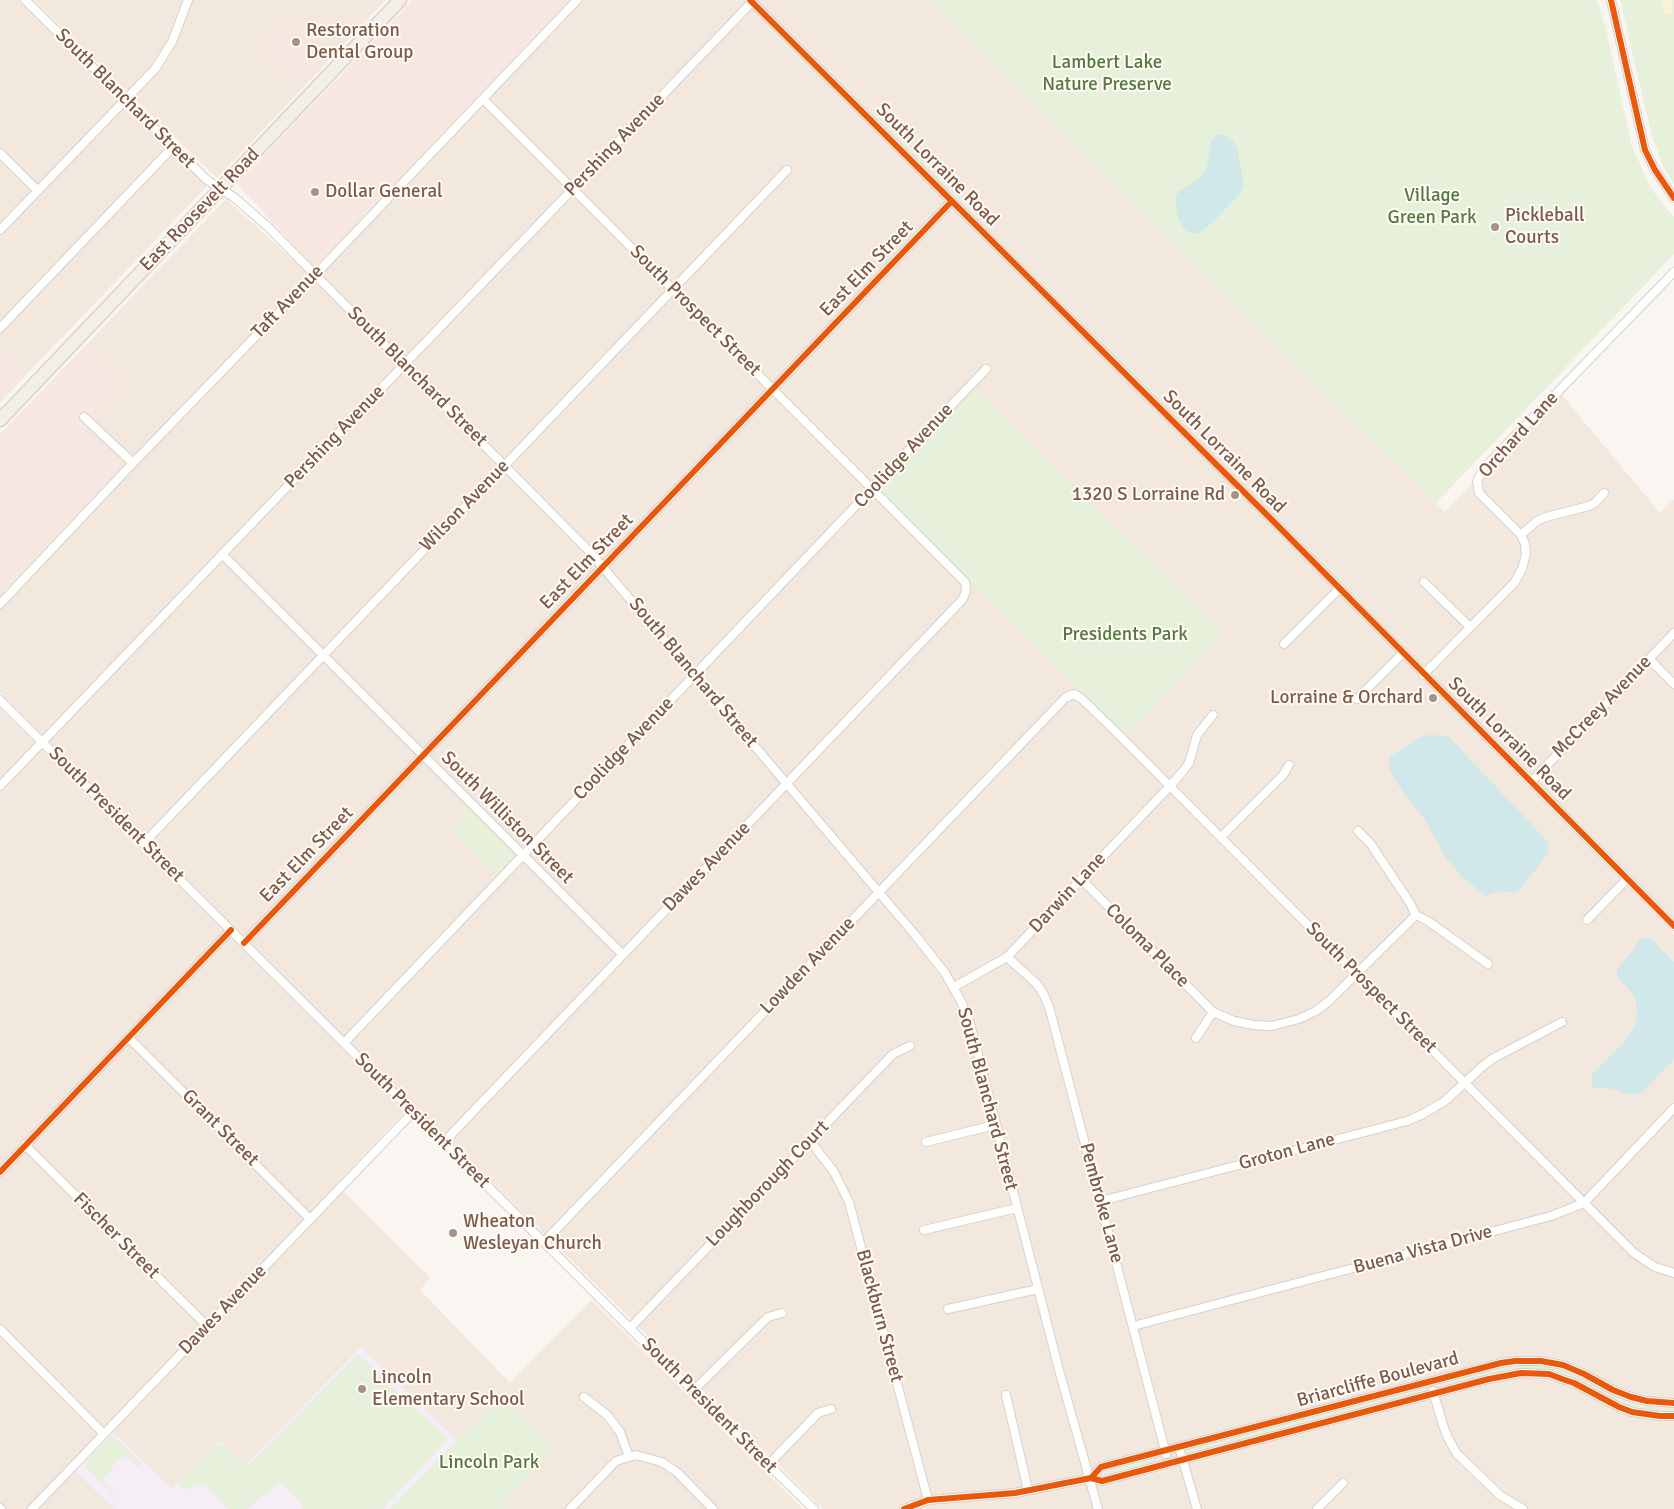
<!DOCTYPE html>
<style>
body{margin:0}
canvas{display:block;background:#f9f5f0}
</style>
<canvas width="1674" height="1509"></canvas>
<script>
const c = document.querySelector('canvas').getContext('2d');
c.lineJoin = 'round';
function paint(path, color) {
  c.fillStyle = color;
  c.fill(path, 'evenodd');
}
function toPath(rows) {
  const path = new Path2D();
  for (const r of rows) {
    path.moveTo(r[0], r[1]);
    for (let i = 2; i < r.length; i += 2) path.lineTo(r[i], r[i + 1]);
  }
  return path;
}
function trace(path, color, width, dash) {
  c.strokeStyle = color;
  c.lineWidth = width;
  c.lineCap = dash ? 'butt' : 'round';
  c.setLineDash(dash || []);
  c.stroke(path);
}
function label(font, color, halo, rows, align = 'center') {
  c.font = font + ' Signika,sans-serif';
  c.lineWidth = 4;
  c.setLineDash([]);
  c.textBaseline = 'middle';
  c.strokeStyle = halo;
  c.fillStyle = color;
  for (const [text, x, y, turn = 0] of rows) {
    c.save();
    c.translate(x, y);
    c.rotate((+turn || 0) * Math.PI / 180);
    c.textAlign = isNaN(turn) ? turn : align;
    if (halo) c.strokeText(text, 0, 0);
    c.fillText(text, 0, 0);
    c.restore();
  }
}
const residential = toPath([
 [0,0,20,0,207,186,28,373,0,347],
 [33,0,386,0,217,178],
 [581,0,744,0,1301,555,1674,934,1674,1509,823,1509,248,942,0,692,0,588,10,598,127,476,79,427,124,380,87,344,226,199,314,279],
 [755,0,930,0,1445,512,1561,394,1660,513,1674,499,1674,920],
 [0,707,405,1111,336,1184,430,1278,420,1290,510,1383,591,1300,803,1509,0,1509]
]);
const commercial = toPath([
 [412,0,570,0,315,268,237,184],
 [287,17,327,57,295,90,256,51],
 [87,344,124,380,79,427,121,469,4,592,0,588,0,434],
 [0,347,28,373,0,403]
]);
const education = toPath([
 [361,1347,457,1441,390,1509,114,1509,74,1470,112,1431,172,1489,220,1441,245,1465]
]);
const green = toPath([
 [930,0,1597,0,1606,29,1631,143,1648,183,1659,200,1674,217,1674,254,1436,503],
 [1620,0,1674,0,1674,184,1664,168,1652,136],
 [975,390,1224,635,1127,736,878,489],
 [469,809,510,849,513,853,512,858,497,874,451,828],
 [358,1354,448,1439,383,1509,302,1509,301,1503,281,1483,278,1483,265,1495,260,1497,247,1509,228,1509,206,1486,200,1484,184,1490,178,1484,220,1443,246,1467],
 [1532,1364,1556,1368,1566,1371,1617,1396,1632,1402,1658,1407,1674,1407,1674,1412,1647,1410,1629,1406,1608,1397,1575,1379,1546,1371,1526,1369,1508,1371,1447,1386,1445,1385,1446,1381,1511,1365],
 [1417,1389,1420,1391,1419,1393,1189,1454,1186,1451,1188,1449],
 [501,1395,554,1449,504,1504,507,1509,390,1509],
 [112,1435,141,1463,138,1467,124,1455,113,1466,112,1470,109,1473,108,1472,107,1475,101,1480,118,1498,117,1499,83,1465],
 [1151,1459,1153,1459,1153,1463,1105,1476,1102,1474,1104,1471]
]);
const sand = toPath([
 [1662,0,1671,0,1673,10,1671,15,1667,15,1664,12]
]);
const water = toPath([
 [1223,134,1233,141,1237,147,1244,185,1242,191,1219,216,1202,231,1196,234,1189,232,1182,227,1177,214,1175,198,1178,192,1199,179,1206,170,1211,142,1217,135],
 [1428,735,1448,736,1549,843,1547,855,1517,893,1498,891,1486,896,1464,879,1446,858,1423,817,1404,794,1392,775,1389,767,1390,757,1419,738],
 [1651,938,1674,962,1674,1059,1641,1094,1625,1094,1617,1089,1596,1088,1592,1086,1592,1074,1622,1044,1635,1026,1637,1017,1636,1000,1631,992,1617,977,1617,969,1633,951,1640,939]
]);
const minor = toPath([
 [25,0,207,180,235,198,267,226,589,551,916,936,945,973,962,1003,970,1023,1059,1370,1098,1509],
 [750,0,1269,517,1674,926],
 [1611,0,1645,150,1655,170,1674,198],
 [0,153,38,191],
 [0,230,155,69,172,42,188,0],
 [0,328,173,147],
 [84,417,133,463],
 [1521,535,1537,521,1546,517,1589,506,1595,503,1604,493],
 [222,554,623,955],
 [1424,582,1470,627],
 [0,604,133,463,315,275,577,0],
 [1284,644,1339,589],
 [1649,659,1674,684],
 [1423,675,1515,582,1522,569,1526,554,1525,544,1521,535,1479,493,1477,481,1485,467,1674,272],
 [1357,699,1402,654],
 [0,700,693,1391,814,1509],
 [1531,782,1674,633],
 [0,786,752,2],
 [1358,831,1370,843,1410,903,1416,915],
 [1221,837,1283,775,1289,765],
 [144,843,787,170],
 [1081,879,1213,1012,1234,1021,1253,1025,1272,1026,1299,1019,1316,1011,1329,1001,1416,915],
 [1416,915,1428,921,1488,964],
 [1587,920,1627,879],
 [244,943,952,201],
 [1007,957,1037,984,1044,995,1050,1010,1166,1454],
 [954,987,1007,957,1170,786,1184,770,1189,763,1197,735,1213,715],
 [129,1038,310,1219],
 [1196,1038,1213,1012],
 [344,1043,986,369],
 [810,1141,834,1172,849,1202,928,1500],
 [444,1142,962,600,965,594,966,589,965,582,961,578,483,99],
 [926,1142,995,1125],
 [25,1145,207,1326],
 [0,1172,231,930],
 [1101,1201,1407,1121,1421,1115,1445,1101,1483,1066,1492,1059,1562,1022],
 [924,1230,1017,1208],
 [544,1242,1065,698,1074,694,1082,699,1117,733,1634,1253,1655,1267,1674,1273],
 [948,1309,1038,1289],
 [1133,1326,1551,1216,1584,1203,1674,1108],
 [630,1328,893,1054,910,1046],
 [0,1329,104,1434],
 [693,1391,768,1317,782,1313],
 [1433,1391,1443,1425,1448,1438,1457,1454,1501,1496,1523,1509],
 [1006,1395,1028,1490],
 [584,1397,607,1415,620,1432,629,1457],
 [1179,1447,1197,1509],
 [768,1465,818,1413,831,1409],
 [1091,1478,1101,1467,1501,1363,1515,1361,1541,1361,1563,1365,1584,1374,1613,1390,1631,1397,1647,1401,1674,1403],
 [0,1508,1,1509],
 [32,1509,413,1112],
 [570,1509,616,1461,636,1455,662,1462,678,1473,713,1509],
 [904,1509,928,1500,1015,1493,1091,1478,1102,1481,1489,1379,1521,1373,1549,1374,1562,1379,1574,1383,1619,1407,1632,1412,1660,1416,1674,1416],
 [1317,1509,1343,1483]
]);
const primary = toPath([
 [0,420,400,0]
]);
const cycleway = toPath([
 [750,0,1269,517,1674,926],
 [1611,0,1645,150,1655,170,1674,198],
 [244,943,952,201],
 [0,1172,231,930],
 [1091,1478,1101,1467,1501,1363,1515,1361,1541,1361,1563,1365,1584,1374,1613,1390,1631,1397,1647,1401,1674,1403],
 [904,1509,928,1500,1015,1493,1091,1478,1102,1481,1489,1379,1521,1373,1549,1374,1562,1379,1574,1383,1619,1407,1632,1412,1660,1416,1674,1416]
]);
const markers = [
 [296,42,5,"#a69286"],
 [315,192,5,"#a69286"],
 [1495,227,5,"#a69286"],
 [1235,495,5,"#a69286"],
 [1433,698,5,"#a69286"],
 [453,1233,5,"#a69286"],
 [362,1389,5,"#a69286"]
];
const poiNames = [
 ["Restoration",306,31],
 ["Dental Group",306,53],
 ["Dollar General",325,192],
 ["Pickleball",1505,216],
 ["Courts",1505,238],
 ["1320 S Lorraine Rd",1225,495,"right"],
 ["Lorraine & Orchard",1423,698,"right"],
 ["Wheaton",463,1222],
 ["Wesleyan Church",463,1244],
 ["Lincoln",372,1378],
 ["Elementary School",372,1400]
];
const parkNames = [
 ["Lambert Lake",1107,63],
 ["Nature Preserve",1107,85],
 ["Village",1432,196],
 ["Green Park",1432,218],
 ["Presidents Park",1125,635],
 ["Lincoln Park",489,1463]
];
const streetNames = [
 ["South Blanchard Street",125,99,45],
 ["Pershing Avenue",615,145,-46],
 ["South Lorraine Road",937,165,45],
 ["East Roosevelt Road",200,210,-46],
 ["East Elm Street",867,269,-46],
 ["Taft Avenue",288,302,-46],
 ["South Prospect Street",695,311,45],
 ["South Blanchard Street",417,377,45],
 ["Orchard Lane",1519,435,-48],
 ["Pershing Avenue",335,437,-46],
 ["South Lorraine Road",1224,452,45],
 ["Coolidge Avenue",904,456,-47],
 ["Wilson Avenue",465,506,-46],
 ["East Elm Street",587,562,-46],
 ["South Blanchard Street",693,673,50],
 ["McCreey Avenue",1602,707,-46],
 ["South Lorraine Road",1509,739,45],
 ["Coolidge Avenue",624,749,-46],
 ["South President Street",116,815,45],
 ["South Williston Street",507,818,45],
 ["East Elm Street",307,855,-46],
 ["Dawes Avenue",707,867,-46],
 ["Darwin Lane",1068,893,-47],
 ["Coloma Place",1147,946,45],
 ["Lowden Avenue",808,966,-46],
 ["South Prospect Street",1371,988,45],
 ["South Blanchard Street",987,1099,75],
 ["South President Street",422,1121,45],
 ["Grant Street",220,1128,45],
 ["Groton Lane",1287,1152,-15],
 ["Loughborough Court",768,1184,-46],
 ["Pembroke Lane",1101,1203,75],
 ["Fischer Street",116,1236,45],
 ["Buena Vista Drive",1423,1250,-15],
 ["Dawes Avenue",223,1310,-46],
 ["Blackburn Street",879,1316,75],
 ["Briarcliffe Boulevard",1378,1380,-15],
 ["South President Street",709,1406,45]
];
paint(residential, '#f2e8de');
paint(commercial, '#f6e8e1');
paint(education, '#f6eef6');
paint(green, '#e7f0db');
paint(sand, '#fbf2d9');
paint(water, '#d0e8ea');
trace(minor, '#d7d1cb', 10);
trace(primary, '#dad1cc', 15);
trace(minor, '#fefefd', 8);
trace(primary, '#f3eee8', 12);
trace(cycleway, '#e8590c', 6);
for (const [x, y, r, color] of markers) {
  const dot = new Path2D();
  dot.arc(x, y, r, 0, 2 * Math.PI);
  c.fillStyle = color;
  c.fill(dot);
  trace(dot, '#fffaf3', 2);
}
label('19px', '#7a5c4d', '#fffaf3', poiNames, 'left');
label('19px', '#537a41', '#fffaf3', parkNames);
label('19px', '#7a5c4d', '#fffaf3', streetNames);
</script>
